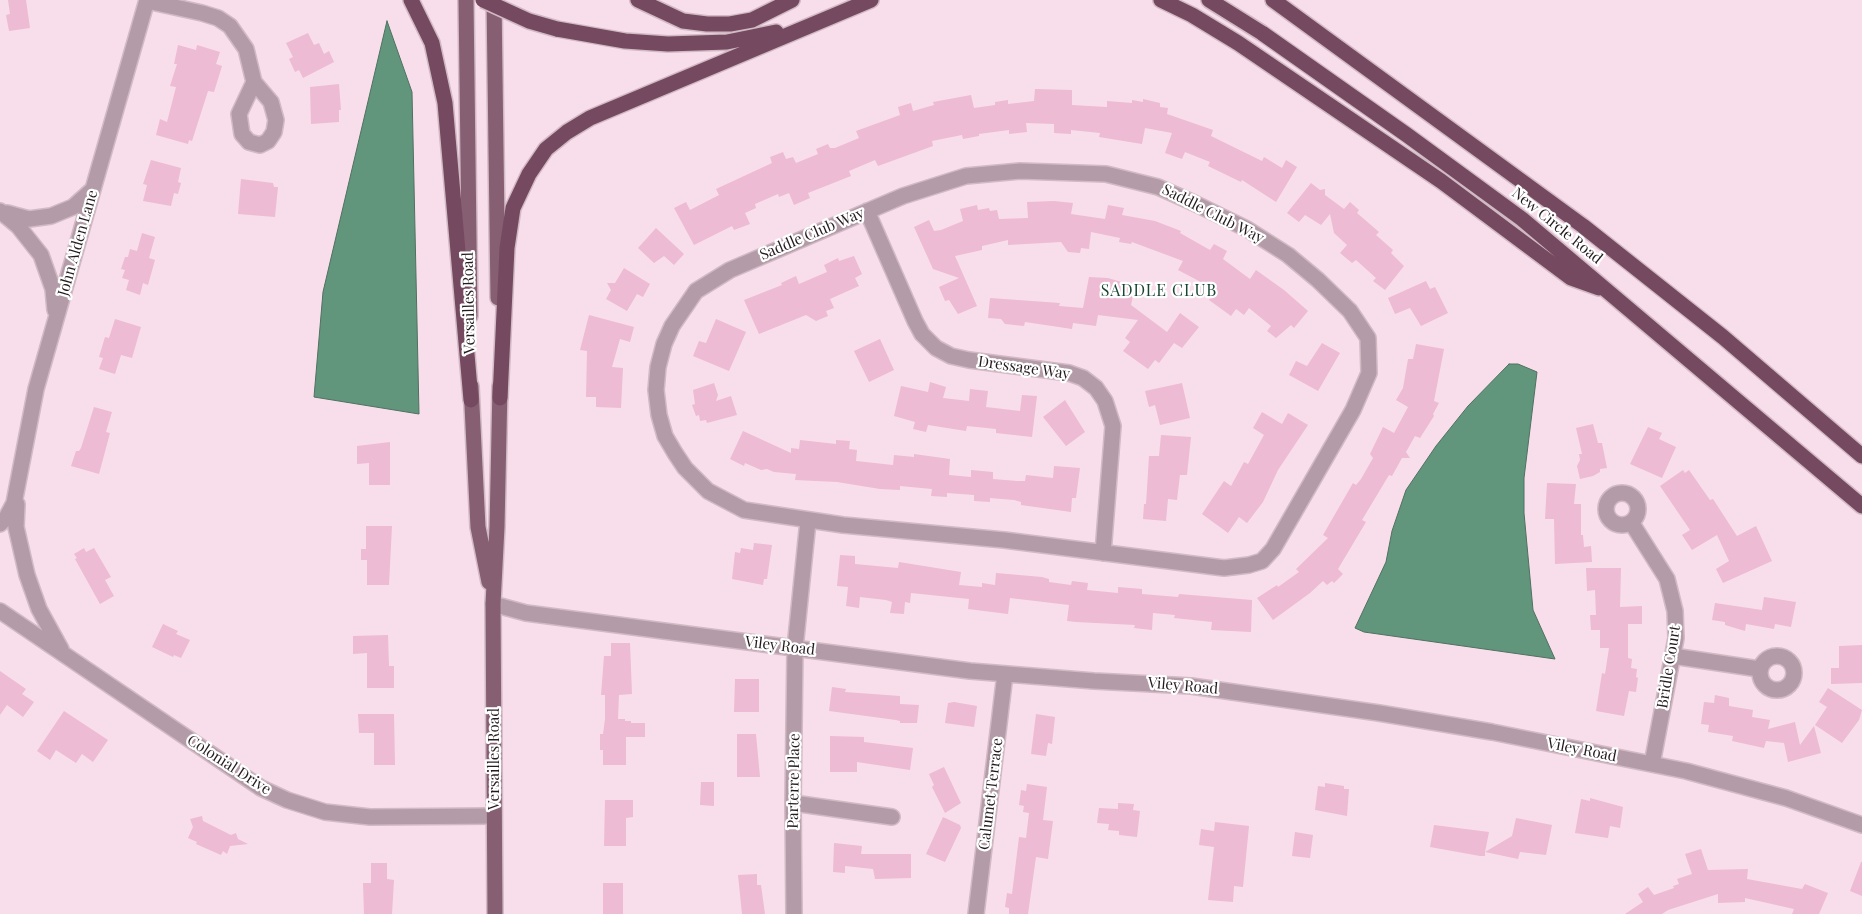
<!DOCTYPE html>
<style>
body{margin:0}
canvas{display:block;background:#f8ddea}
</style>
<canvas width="1862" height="914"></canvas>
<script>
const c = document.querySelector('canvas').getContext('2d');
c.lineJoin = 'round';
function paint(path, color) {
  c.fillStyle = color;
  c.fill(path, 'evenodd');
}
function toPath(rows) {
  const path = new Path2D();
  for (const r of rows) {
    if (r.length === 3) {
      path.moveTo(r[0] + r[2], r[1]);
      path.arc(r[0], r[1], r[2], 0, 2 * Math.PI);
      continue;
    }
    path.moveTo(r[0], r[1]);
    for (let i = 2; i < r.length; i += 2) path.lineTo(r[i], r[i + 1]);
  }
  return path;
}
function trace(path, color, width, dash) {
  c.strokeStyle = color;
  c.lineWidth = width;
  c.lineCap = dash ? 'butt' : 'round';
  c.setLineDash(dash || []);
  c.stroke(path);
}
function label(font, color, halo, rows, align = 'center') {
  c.font = font + ' "Playfair Display",serif';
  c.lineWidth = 4.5;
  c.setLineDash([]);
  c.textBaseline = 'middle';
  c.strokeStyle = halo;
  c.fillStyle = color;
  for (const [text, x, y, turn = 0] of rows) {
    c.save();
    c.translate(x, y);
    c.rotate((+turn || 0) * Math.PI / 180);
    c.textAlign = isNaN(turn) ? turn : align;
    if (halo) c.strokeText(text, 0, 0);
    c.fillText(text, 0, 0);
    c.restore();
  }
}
const water = toPath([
 [387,21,412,92,419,414,314,397,323,292,387,21],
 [1509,364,1518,364,1537,372,1524,478,1524,513,1533,610,1555,659,1364,632,1355,628,1386,562,1392,531,1406,490,1436,446,1468,406,1509,364]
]);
const building = toPath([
 [8,0,26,0,30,28,9,31,6,15,10,14],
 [308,33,314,45,319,43,324,54,329,51,334,62,303,78,299,70,295,72,289,59,293,57,286,43],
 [178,45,196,50,197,45,220,52,216,64,222,66,214,92,208,91,192,141,189,140,188,144,156,135,160,119,167,122,176,87,170,86,177,64,174,64],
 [339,84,341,110,339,110,339,122,311,124,310,87],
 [1035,89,1072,90,1072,105,1107,107,1107,101,1132,103,1132,100,1143,102,1143,99,1160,103,1160,107,1168,108,1167,114,1213,130,1211,136,1262,161,1264,157,1282,168,1286,160,1297,167,1276,202,1242,180,1241,182,1208,166,1210,162,1185,152,1182,159,1165,153,1172,133,1145,128,1142,144,1099,137,1100,133,1071,130,1071,134,1054,133,1054,124,1026,123,1027,132,1009,134,1009,130,979,134,979,136,963,139,962,135,932,141,933,146,878,166,875,160,849,171,851,176,808,193,810,198,794,205,789,193,779,197,778,194,755,204,756,208,745,213,750,224,734,230,732,226,694,245,674,208,686,202,690,210,719,195,716,189,772,163,770,157,783,152,786,159,793,157,796,163,818,154,816,149,828,144,830,148,835,148,859,138,856,131,900,115,898,107,911,103,913,111,934,105,933,102,971,95,974,108,995,105,995,102,1008,100,1008,104,1034,101],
 [151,160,181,168,178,182,181,183,178,194,174,193,171,206,143,201,147,185,143,184],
 [241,179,273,183,274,187,278,187,275,217,238,214],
 [1311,183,1320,190,1325,189,1325,195,1344,209,1350,202,1359,210,1357,213,1379,232,1376,235,1393,250,1391,253,1404,266,1385,290,1373,281,1376,278,1356,260,1352,263,1340,253,1347,245,1334,233,1330,214,1321,225,1305,215,1299,222,1287,213],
 [1054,201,1073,203,1071,214,1105,219,1108,205,1124,208,1122,215,1155,221,1181,231,1180,233,1210,250,1214,244,1227,251,1223,259,1250,279,1256,270,1284,290,1308,311,1294,328,1291,325,1276,338,1267,331,1271,326,1249,308,1244,315,1236,309,1231,316,1209,300,1216,290,1178,270,1183,261,1132,242,1131,244,1119,242,1120,238,1091,232,1089,249,1081,248,1080,253,1068,252,1061,242,1008,245,1008,240,982,246,982,250,955,256,977,306,958,314,949,300,945,301,939,287,959,278,933,269,914,227,929,220,934,231,941,230,963,221,960,209,977,205,978,210,989,208,990,211,997,210,999,219,1028,218,1027,202],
 [656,228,684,254,674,265,664,256,654,263,638,248],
 [142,233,155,237,149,258,155,260,148,285,143,283,140,295,126,290,129,280,122,278,125,270,121,269,125,257,128,257,130,249,137,251],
 [854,256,862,274,855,278,859,286,830,299,834,308,826,311,828,316,816,321,806,315,759,334,744,300,782,285,781,283,796,276,799,284,827,272,824,265,838,258,839,261],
 [624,268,650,284,643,297,637,294,627,311,606,299,611,290,607,283,615,283],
 [1089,277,1108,278,1131,285,1134,291,1131,305,1167,332,1180,313,1199,327,1182,348,1174,343,1159,363,1155,360,1148,369,1123,351,1130,342,1125,338,1138,320,1098,315,1096,326,1073,323,1072,329,1025,322,1024,326,1005,324,1001,319,988,318,990,298,1060,303,1059,306,1083,308],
 [1426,281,1430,289,1435,287,1448,313,1421,326,1410,308,1395,314,1388,298],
 [589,315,634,327,630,342,620,339,612,367,623,368,621,408,596,407,596,397,586,397,587,351,580,350],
 [115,319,141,327,132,358,121,355,115,374,99,369,103,358,99,357,105,337,109,338],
 [716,319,746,332,729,371,693,356,699,341,706,343],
 [880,339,894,370,869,382,854,351],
 [1322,343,1340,353,1318,391,1289,375,1296,361,1307,366],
 [1416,344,1444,349,1434,401,1439,403,1433,414,1434,416,1420,438,1415,436,1406,452,1410,458,1402,458,1392,476,1389,475,1362,520,1366,522,1338,569,1343,574,1334,583,1332,581,1327,585,1323,581,1310,593,1273,620,1257,598,1277,585,1278,587,1299,572,1296,569,1328,538,1323,535,1353,483,1356,485,1361,479,1373,458,1370,454,1383,427,1394,433,1408,407,1396,400,1403,388,1408,359,1413,359],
 [930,382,946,387,943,398,969,401,970,389,988,391,986,407,1020,411,1022,395,1037,396,1032,437,996,433,996,429,967,426,966,431,928,425,926,432,913,429,915,422,894,416,901,386,928,392],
 [714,383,718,395,716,401,731,396,737,415,707,423,706,420,700,421,699,415,696,416,692,405,695,404,693,390],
 [1182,383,1190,418,1160,425,1155,405,1149,407,1145,391],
 [1065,400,1085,432,1066,446,1043,417],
 [94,407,112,412,106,432,110,433,99,474,71,466,76,451,79,451,81,448],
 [1262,412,1282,424,1288,413,1308,425,1278,470,1263,502,1247,523,1239,517,1228,533,1202,514,1224,481,1231,486,1244,462,1248,464,1264,435,1253,428],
 [1593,424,1598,443,1602,443,1607,468,1600,469,1600,472,1593,476,1580,479,1577,466,1580,460,1579,454,1582,454,1576,428],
 [1648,427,1662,433,1659,439,1676,447,1662,478,1630,464],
 [743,431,791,453,791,448,799,449,800,440,836,444,836,440,850,441,849,449,857,450,856,461,893,465,894,455,914,457,914,454,950,459,949,475,971,477,971,470,993,472,993,479,1017,481,1025,481,1026,475,1053,478,1054,466,1080,468,1076,498,1072,498,1071,512,1021,505,1021,502,1014,500,990,498,990,502,974,501,974,495,947,493,947,497,931,496,932,489,900,486,900,490,880,489,837,482,795,480,796,474,774,472,767,469,761,470,745,463,744,466,730,459],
 [1161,435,1191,437,1187,475,1180,475,1177,500,1168,499,1166,521,1143,519,1144,504,1146,504,1149,456,1159,456],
 [390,442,390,485,369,485,369,463,357,464,357,446],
 [1683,470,1685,473,1689,470,1710,500,1713,499,1737,536,1756,526,1772,561,1723,583,1716,569,1729,561,1717,535,1692,550,1682,535,1690,530,1660,486],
 [1547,483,1576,484,1574,504,1581,504,1581,535,1583,535,1584,547,1591,546,1592,562,1555,564,1554,519,1545,519],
 [366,526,392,526,389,585,367,585,367,560,361,560,361,549,366,549],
 [754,543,772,545,767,579,764,579,763,585,732,579,735,552,740,553,741,548,753,550],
 [84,548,86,552,94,548,111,577,105,580,114,596,100,604,75,559,77,558,74,554],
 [840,555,855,556,855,564,898,568,899,562,961,572,959,585,982,587,982,583,995,585,996,573,1042,577,1049,579,1049,582,1071,585,1072,581,1088,583,1087,590,1118,593,1118,587,1142,589,1142,594,1178,597,1179,594,1252,600,1251,632,1211,630,1212,622,1174,618,1175,615,1153,613,1152,630,1134,628,1135,625,1076,622,1067,621,1069,605,1010,598,1008,614,968,609,969,599,911,593,910,603,905,602,904,614,890,613,892,602,886,600,860,597,859,608,846,606,848,587,837,586],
 [1586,568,1621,568,1620,607,1642,606,1642,624,1628,624,1628,658,1632,659,1631,668,1637,669,1636,677,1638,678,1636,692,1629,691,1624,716,1596,711,1602,673,1605,674,1609,648,1600,648,1600,630,1591,630,1590,615,1596,615,1595,590,1587,591],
 [1764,597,1796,602,1791,627,1775,624,1774,629,1746,624,1745,631,1725,625,1725,622,1712,620,1715,603,1762,610],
 [163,624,178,631,176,634,190,640,181,658,174,655,173,657,152,647],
 [388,635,389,666,394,666,394,688,367,688,367,653,353,654,353,636],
 [611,643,630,643,632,694,619,695,618,719,625,719,625,721,631,721,631,723,645,723,645,737,626,737,626,765,603,765,603,750,600,750,600,734,603,734,605,719,605,695,601,695,604,656,611,656],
 [1862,645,1862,683,1831,684,1831,668,1839,668,1839,646],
 [0,671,26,689,22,694,34,702,23,717,7,705,0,715],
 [735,679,759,679,759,712,734,712],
 [832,687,846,689,845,692,900,696,900,704,919,705,917,723,900,723,900,721,896,720,829,711],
 [1828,688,1862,710,1859,720,1842,743,1815,725,1827,707,1819,702],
 [1715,695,1729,698,1729,706,1753,710,1752,717,1770,720,1768,729,1795,722,1800,745,1814,726,1821,753,1788,762,1784,743,1766,741,1764,748,1732,741,1733,736,1708,732,1709,725,1701,724,1704,702,1714,703],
 [954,702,977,706,974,727,945,723,948,703],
 [64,711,108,740,93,762,82,754,76,763,56,750,50,760,37,751],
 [358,714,394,714,395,765,374,765,374,733,359,733],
 [1036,714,1055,717,1052,744,1048,743,1046,756,1031,754],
 [737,734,756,734,760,777,737,777],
 [830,736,864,737,864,742,913,748,910,770,857,762,857,772,830,772],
 [944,767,961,803,945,813,932,787,934,785,929,774],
 [701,782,714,782,714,806,700,805],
 [1325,783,1344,786,1344,789,1349,789,1347,816,1315,810,1318,786,1325,787],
 [1027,784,1047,787,1043,820,1053,821,1048,859,1036,857,1028,914,1009,914,1009,908,1005,907,1007,893,1012,894,1019,837,1026,838,1029,813,1023,812,1024,806,1019,805,1021,790,1026,791],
 [1590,798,1623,807,1620,828,1610,826,1608,838,1575,833,1581,799,1590,801],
 [605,800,633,800,633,817,626,818,626,846,604,846],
 [1118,803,1134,804,1133,810,1140,811,1137,837,1119,835,1119,831,1108,830,1109,824,1097,823,1099,808,1118,809],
 [202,816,203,821,231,835,236,833,238,839,248,844,230,846,227,854,223,851,221,855,196,844,197,842,188,838,193,827,190,819],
 [943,817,960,825,961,828,945,862,926,854],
 [1516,818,1552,825,1546,855,1520,852,1518,859,1485,852,1485,856,1480,856,1430,847,1434,825,1489,832,1485,852,1512,836],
 [1215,822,1249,826,1243,887,1234,886,1233,902,1208,900,1214,847,1199,845,1201,829,1214,831],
 [1295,832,1313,835,1310,858,1292,856],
 [834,843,862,846,861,854,911,854,911,878,875,879,873,869,845,866,845,873,833,872],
 [1701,849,1708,870,1748,869,1747,879,1802,889,1805,884,1828,893,1819,914,1792,914,1794,909,1745,898,1745,902,1718,903,1718,894,1668,910,1662,914,1625,914,1643,902,1638,894,1648,887,1654,895,1674,888,1673,886,1679,884,1677,879,1692,874,1685,854],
 [1861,862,1862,862,1862,896,1850,891],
 [371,863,387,863,387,879,394,880,392,914,364,914,363,883,371,883],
 [757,874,757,885,761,885,765,914,742,914,738,875],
 [603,883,623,883,623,914,603,914]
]);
const minor = toPath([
 [147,1,202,13,218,18,230,26,246,49,254,82,271,102,276,120,274,132,268,141,260,145,249,142,242,134,239,114,254,82],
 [1020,171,1106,174,1158,187,1194,203,1247,229,1288,255,1318,280,1350,311,1368,338,1369,373,1353,410,1273,549,1262,561,1249,565,1224,568,1004,540,843,525,744,510,708,491,685,468,675,453,665,436,659,415,656,390,658,367,664,344,672,326,696,291,730,270,903,196,966,176,1020,171],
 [0,211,18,226,41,255,53,289,55,310],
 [867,211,915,321,922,334,936,348,951,356,969,360,1069,373,1083,378,1096,388,1105,401,1113,426,1103,553],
 [7,213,29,219,51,216,73,207,92,190],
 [1622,509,16],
 [17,504,16,527,27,575,39,609,61,649],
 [1631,522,1667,579,1675,611,1676,638,1652,764],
 [0,524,6,518,14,503,36,389,147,0],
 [493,604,526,613,970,671,1094,681,1191,686,1379,713,1492,732,1686,771,1786,798,1862,825],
 [0,611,261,788,287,800,325,812,370,817,494,816],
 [1777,673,17],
 [1673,656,1759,669],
 [793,803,892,817],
 [794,914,793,803,795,648,808,521],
 [976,914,1005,674]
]);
const major = toPath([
 [466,0,470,316],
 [494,0,498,298],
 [471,386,478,527,489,582],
 [495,914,493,604,497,527,500,386]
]);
const highway = toPath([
 [411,0,432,43,445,103,471,400],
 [638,0,683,21,707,24,730,24,752,20,792,0],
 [1161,0,1192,15,1238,43,1441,181,1571,278,1599,288],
 [1209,0,1262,33,1407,135,1522,219,1862,506],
 [1273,0,1583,226,1723,337,1862,456],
 [557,29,625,41,668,44,727,42,776,32],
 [500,398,507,248,513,208,529,174,546,149,567,132,590,118,871,0]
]);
const highwayBridge = toPath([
 [483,0,529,21,557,29]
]);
const streetNames = [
 ["Saddle Club Way",1213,214,27],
 ["New Circle Road",1557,226,39],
 ["Saddle Club Way",812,234,-23],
 ["John Alden Lane",78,243,-74],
 ["Versailles Road",469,303,-91],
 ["Dressage Way",1024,368,8],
 ["Viley Road",780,646,7],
 ["Bridle Court",1669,667,-81],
 ["Viley Road",1183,686,5],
 ["Viley Road",1582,750,11],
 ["Versailles Road",494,759,-90],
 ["Colonial Drive",229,765,33],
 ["Parterre Place",794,781,-89],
 ["Calumet Terrace",991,794,-83]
];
const neighbourhoodNames = [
 ["SADDLE CLUB",1159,291]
];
paint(water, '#62967c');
trace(water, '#4f7160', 1);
paint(building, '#eebbd4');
trace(minor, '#d2bac5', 18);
trace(major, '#d2bac5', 18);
trace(highway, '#d2bac5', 18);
trace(minor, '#b39ca7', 15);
trace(major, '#865f73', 15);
trace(highway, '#754a61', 15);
trace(highwayBridge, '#d2bac5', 18, []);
trace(highwayBridge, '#754a61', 15);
label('15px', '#231a1e', '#fff', streetNames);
c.letterSpacing = '1px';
label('16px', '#184531', '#fff', neighbourhoodNames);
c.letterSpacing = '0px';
</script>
